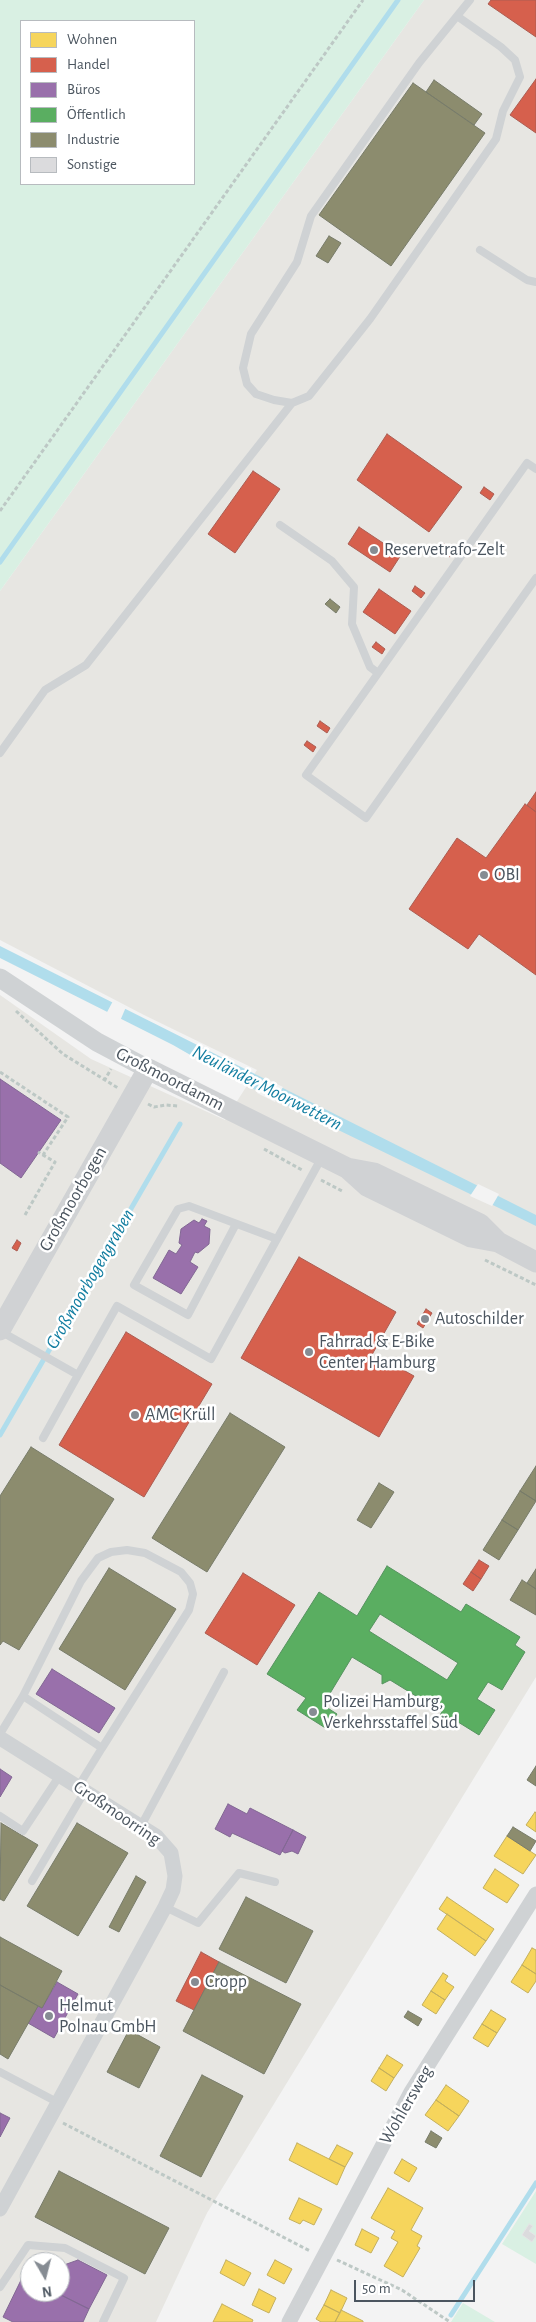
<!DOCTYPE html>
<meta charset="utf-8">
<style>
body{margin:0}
#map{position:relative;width:536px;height:2322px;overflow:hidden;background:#f3f3f3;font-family:"Alegreya Sans",sans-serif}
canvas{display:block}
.legend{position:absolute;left:20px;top:20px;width:175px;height:165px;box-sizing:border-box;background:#fff;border:1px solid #b7bbbf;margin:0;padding:6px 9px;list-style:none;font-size:15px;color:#4b555f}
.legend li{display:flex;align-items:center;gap:10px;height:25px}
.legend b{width:25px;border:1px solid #b7bbbf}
.north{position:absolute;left:20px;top:2252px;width:50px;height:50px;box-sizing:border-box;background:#fff;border:1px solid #b7bbbf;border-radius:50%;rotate:172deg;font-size:14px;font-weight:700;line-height:20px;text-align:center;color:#4b555f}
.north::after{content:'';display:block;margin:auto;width:18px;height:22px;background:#868c93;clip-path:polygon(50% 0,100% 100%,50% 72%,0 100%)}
.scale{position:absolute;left:354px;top:2280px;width:121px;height:22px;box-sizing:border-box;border:2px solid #4b555f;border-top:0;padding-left:6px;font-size:15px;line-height:18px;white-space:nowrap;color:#4b555f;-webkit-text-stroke:4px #fff;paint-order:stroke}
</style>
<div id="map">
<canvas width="536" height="2322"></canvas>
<ul class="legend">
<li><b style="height:14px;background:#f6d55c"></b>Wohnen</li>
<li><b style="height:14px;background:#d6604d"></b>Handel</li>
<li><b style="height:14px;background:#9970ab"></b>Büros</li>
<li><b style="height:14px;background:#5aae61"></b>Öffentlich</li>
<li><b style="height:14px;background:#8c8c6e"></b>Industrie</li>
<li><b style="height:14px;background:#dbdbdd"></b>Sonstige</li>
</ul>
<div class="north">N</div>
<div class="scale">50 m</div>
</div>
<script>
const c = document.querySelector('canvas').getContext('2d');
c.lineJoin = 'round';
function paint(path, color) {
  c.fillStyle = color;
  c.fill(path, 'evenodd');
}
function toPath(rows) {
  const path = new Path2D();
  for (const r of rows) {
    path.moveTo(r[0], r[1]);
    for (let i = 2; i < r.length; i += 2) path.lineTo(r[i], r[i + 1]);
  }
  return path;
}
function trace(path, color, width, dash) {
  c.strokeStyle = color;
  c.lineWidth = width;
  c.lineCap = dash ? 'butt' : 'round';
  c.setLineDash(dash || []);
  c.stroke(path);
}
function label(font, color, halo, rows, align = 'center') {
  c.font = font + ' "Alegreya Sans",sans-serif';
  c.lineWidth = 5;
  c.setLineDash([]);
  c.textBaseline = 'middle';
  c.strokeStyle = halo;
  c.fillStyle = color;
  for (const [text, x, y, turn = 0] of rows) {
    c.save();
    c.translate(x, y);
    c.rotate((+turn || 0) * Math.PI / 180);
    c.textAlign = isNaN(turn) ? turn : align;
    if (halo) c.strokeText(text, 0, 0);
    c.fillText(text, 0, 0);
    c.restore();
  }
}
const commercial = toPath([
 [424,0,536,0,536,1677,207,2213,156,2322,0,2322,0,995,91,1059,225,1120,257,1070,144,1015,0,940,0,591],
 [30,2262,60,2262,60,2292,30,2292]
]);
const green = toPath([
 [0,0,424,0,0,591],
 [21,21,194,21,194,184,21,184],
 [536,2191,536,2264,502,2244],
 [463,2303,495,2322,451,2322]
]);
const water = toPath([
 [0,946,536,1215,536,1226,227,1076,173,1045,0,958]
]);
const pier = toPath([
 [113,1001,126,1007,120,1021,106,1014],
 [265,1078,283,1087,275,1102,257,1093],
 [478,1184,499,1194,492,1206,470,1196]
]);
const homes = toPath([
 [535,1812,536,1813,536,1832,526,1825,535,1812],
 [507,1836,536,1855,523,1874,494,1856,507,1836],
 [495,1869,519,1885,507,1903,483,1888,495,1869],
 [447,1897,494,1929,486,1941,439,1909,447,1897],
 [447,1914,486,1941,475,1956,437,1929,447,1914],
 [532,1948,536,1950,536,1974,522,1965,532,1948],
 [522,1965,536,1974,536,1981,528,1993,511,1982,522,1965],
 [443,1973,448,1976,445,1981,454,1987,445,2000,431,1991,443,1973],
 [431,1991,445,2000,436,2014,422,2005,431,1991],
 [491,2010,506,2019,497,2033,482,2024,491,2010],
 [482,2024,497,2033,488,2047,473,2038,482,2024],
 [387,2055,403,2065,394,2078,379,2068,387,2055],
 [379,2068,394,2078,386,2091,371,2081,379,2068],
 [446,2085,469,2101,459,2116,436,2100,446,2085],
 [436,2100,459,2116,448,2131,425,2115,436,2100],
 [297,2143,345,2167,337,2185,289,2160,297,2143],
 [337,2145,353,2153,345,2167,329,2159,337,2145],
 [402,2159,417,2168,409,2182,394,2173,402,2159],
 [388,2188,423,2208,411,2230,422,2236,417,2246,420,2248,403,2277,384,2266,398,2242,391,2238,395,2231,371,2218,388,2188],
 [299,2198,322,2209,314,2225,303,2220,300,2224,289,2219,299,2198],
 [362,2229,379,2238,371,2253,355,2245,362,2229],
 [226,2260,251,2273,244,2286,220,2273,226,2260],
 [275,2260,292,2269,284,2284,267,2275,275,2260],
 [259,2289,276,2298,269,2313,252,2305,259,2289],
 [331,2290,347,2298,340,2313,324,2305,331,2290],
 [222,2304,253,2320,252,2322,213,2322,222,2304],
 [324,2305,340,2313,335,2322,321,2322,316,2319,324,2305],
 [341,2310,363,2321,363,2322,335,2322,341,2310]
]);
const shops = toPath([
 [491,0,536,0,536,37,488,4,491,0],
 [536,79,536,133,510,115,536,79],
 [387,434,462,487,429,532,357,480,387,434],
 [253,471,280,489,235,553,208,534,253,471],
 [484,487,494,494,490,500,480,493,484,487],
 [359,527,401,555,390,572,348,544,359,527],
 [444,544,454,551,450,557,440,550,444,544],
 [415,586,425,593,421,598,412,591,415,586],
 [379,589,411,611,395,634,363,612,379,589],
 [376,642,385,649,382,654,372,647,376,642],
 [320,721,330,728,327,733,317,726,320,721],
 [307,741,316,747,313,752,304,745,307,741],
 [536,792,536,812,527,805,536,792],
 [525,804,536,812,536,975,479,934,468,949,409,909,457,838,486,858,525,804],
 [17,1240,21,1243,17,1251,12,1248,17,1240],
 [299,1257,396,1312,369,1360,383,1368,387,1361,414,1376,379,1437,241,1358,299,1257],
 [426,1309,432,1313,423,1328,417,1324,426,1309],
 [126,1332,212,1384,144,1497,59,1445,126,1332],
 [479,1560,489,1566,481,1579,471,1572,479,1560],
 [471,1572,481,1579,473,1591,463,1584,471,1572],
 [243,1573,295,1605,257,1665,205,1633,243,1573],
 [201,1952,219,1962,194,2010,176,2001,201,1952]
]);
const offices = toPath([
 [0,1079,61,1120,21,1178,0,1163,0,1079],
 [202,1219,207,1221,204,1226,210,1229,209,1244,198,1253,195,1252,190,1262,198,1267,181,1294,153,1278,169,1250,176,1254,182,1245,179,1243,181,1229,194,1220,199,1223,202,1219],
 [52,1669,115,1708,99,1733,36,1694,52,1669],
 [0,1769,12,1777,0,1797,0,1769],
 [228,1804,247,1814,250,1808,293,1830,280,1855,232,1833,230,1837,215,1829,228,1804],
 [293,1830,306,1837,298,1854,292,1851,285,1853,282,1851,293,1830],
 [57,1982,78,1994,54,2038,28,2023,38,2006,42,2008,57,1982],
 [0,2113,10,2118,0,2137,0,2113],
 [78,2260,107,2275,89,2309,55,2292,60,2292,60,2273,64,2265,78,2260],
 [23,2276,30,2279,30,2292,55,2292,89,2309,83,2322,13,2322,3,2317,23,2276]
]);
const public = toPath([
 [387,1566,461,1612,466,1604,520,1637,515,1645,525,1652,502,1690,488,1682,477,1699,495,1710,479,1735,450,1717,441,1722,440,1715,442,1712,390,1680,382,1684,382,1675,352,1657,323,1705,337,1714,327,1729,297,1710,306,1698,267,1674,319,1592,357,1616,387,1566],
 [380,1614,458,1663,447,1680,369,1631,380,1614]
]);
const industry = toPath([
 [434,80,482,114,474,125,426,92,434,80],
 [413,83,485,133,391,266,319,215,413,83],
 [329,236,341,243,328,263,316,256,329,236],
 [330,599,340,607,336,613,325,604,330,599],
 [230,1413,285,1447,207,1572,152,1538,230,1413],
 [31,1447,114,1499,19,1650,3,1641,0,1645,0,1496,31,1447],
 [536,1466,536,1501,520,1491,536,1466],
 [379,1483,394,1492,371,1528,357,1520,379,1483],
 [520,1491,536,1501,518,1530,502,1520,520,1491],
 [502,1520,518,1530,499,1560,483,1550,502,1520],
 [109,1568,176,1609,125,1690,59,1649,109,1568],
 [536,1569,536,1589,527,1583,536,1569],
 [522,1580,536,1589,536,1615,510,1600,522,1580],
 [536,1766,536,1786,527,1780,536,1766],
 [1,1823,38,1845,4,1901,0,1899,1,1823],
 [77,1823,128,1853,78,1936,27,1906,77,1823],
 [513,1827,536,1841,530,1851,507,1836,513,1827],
 [136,1876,146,1882,119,1932,109,1927,136,1876],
 [246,1897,313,1931,286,1983,219,1949,246,1897],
 [0,1937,62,1971,42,2008,0,1985,0,1937],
 [219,1962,301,2004,264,2074,183,2031,219,1962],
 [0,1985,38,2006,8,2059,0,2054,0,1985],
 [408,2011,422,2019,418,2026,404,2017,408,2011],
 [129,2030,160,2047,139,2088,107,2072,129,2030],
 [202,2075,243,2096,201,2177,160,2156,202,2075],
 [431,2131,442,2138,436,2148,425,2142,431,2131],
 [59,2171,169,2228,145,2274,35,2217,59,2171]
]);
const stream = toPath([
 [0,562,398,0],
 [0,1435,180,1124],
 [451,2315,536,2183]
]);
const building = toPath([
 [529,2224,533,2226,529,2231,536,2236,532,2242,522,2235,529,2224]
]);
const path = toPath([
 [0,511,363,0],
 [16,1011,63,1054,118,1088],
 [0,1072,68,1117,43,1155],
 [104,1081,111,1069],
 [148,1104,154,1107,166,1105,178,1106],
 [264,1149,302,1170],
 [321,1180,344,1192],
 [25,1215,55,1162,38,1152],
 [485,1260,536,1285],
 [63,2123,310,2251],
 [337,2260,402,2290,450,2322]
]);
const service = toPath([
 [457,16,501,47,515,60,520,77,503,111,496,139,370,319,309,396,292,403,274,400,256,394,247,384,243,368,251,334,297,262,311,216,419,63,470,0],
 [480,250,527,280,536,282],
 [536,469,527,463,306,775,366,818,536,578],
 [280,525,332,561,354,587,352,624,370,667,378,673],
 [0,753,45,690,86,665,292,403],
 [236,1224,188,1315,134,1285,178,1209,189,1206,277,1239,322,1157],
 [0,1331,78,1375,43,1438],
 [78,1375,117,1306,211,1359,277,1239],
 [23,1696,81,1581,98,1558,111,1552,127,1550,145,1553,181,1572,190,1583,193,1594,189,1610,102,1748],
 [0,1734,23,1696,102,1748,78,1787],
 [0,1816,23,1831,60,1775],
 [141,1826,224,1672],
 [32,1881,85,1791],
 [165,1907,198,1923,239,1873,275,1882],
 [0,2072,57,2102],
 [0,2287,28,2245,65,2248,124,2278,103,2322]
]);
const minor = toPath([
 [0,1738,156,1836,171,1853,175,1876,173,1890,165,1907,0,2209],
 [289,2322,411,2092,536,1894]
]);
const tertiary = toPath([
 [0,978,97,1042,148,1069]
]);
const secondary = toPath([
 [347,1168,367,1186,471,1237,498,1242,536,1262],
 [0,1330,148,1069,347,1168,374,1173,480,1224,498,1242]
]);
const markers = [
 [374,550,5,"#868c93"],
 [484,875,5,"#868c93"],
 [425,1319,5,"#868c93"],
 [309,1352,5,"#868c93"],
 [135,1415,5,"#868c93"],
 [313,1712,5,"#868c93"],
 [195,1982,5,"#868c93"],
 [49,2016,5,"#868c93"]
];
const poiNames = [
 ["Reservetrafo-Zelt",384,550],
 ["OBI",494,875],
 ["Autoschilder",435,1319],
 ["Fahrrad & E-Bike",319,1342],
 ["Center Hamburg",319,1363],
 ["AMC Krüll",145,1415],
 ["Polizei Hamburg,",323,1702],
 ["Verkehrsstaffel Süd",323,1723],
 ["Cropp",205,1982],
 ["Helmut",59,2006],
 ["Polnau GmbH",59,2027]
];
const streetNames = [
 ["Großmoordamm",170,1079,27],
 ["Großmoorbogen",73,1199,-60],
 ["Großmoorring",117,1813,34],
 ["Wohlersweg",406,2105,-60]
];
const waterNames = [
 ["Neuländer Moorwettern",267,1088,27],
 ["Großmoorbogengraben",90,1279,-60]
];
paint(commercial, '#e7e6e2');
paint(green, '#d9f0e3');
paint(water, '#b0ddec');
paint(pier, '#f3f3f3');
paint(homes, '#f6d55c');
trace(homes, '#c3af5d', 1);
paint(shops, '#d6604d');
trace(shops, '#ac5d52', 1);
paint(offices, '#9970ab');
trace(offices, '#826894', 1);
paint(public, '#5aae61');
trace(public, '#569360', 1);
paint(industry, '#8c8c6e');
trace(industry, '#787c6a', 1);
trace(stream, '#b0ddec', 5);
paint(building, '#dbdbdd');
trace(building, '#e5e5e6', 1);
trace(path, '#bdc8c5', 3, [4, 2.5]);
trace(service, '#cfd2d4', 8);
trace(minor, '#cfd2d4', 15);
trace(tertiary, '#cfd2d4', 19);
trace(secondary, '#d0d2d4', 21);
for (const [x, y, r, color] of markers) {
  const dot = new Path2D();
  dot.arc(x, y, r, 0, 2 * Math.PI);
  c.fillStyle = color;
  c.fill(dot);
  trace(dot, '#fff', 2);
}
label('18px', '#4b555f', '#fff', poiNames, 'left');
label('18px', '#4b555f', '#fff', streetNames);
label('italic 19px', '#137ea1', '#fff', waterNames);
</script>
